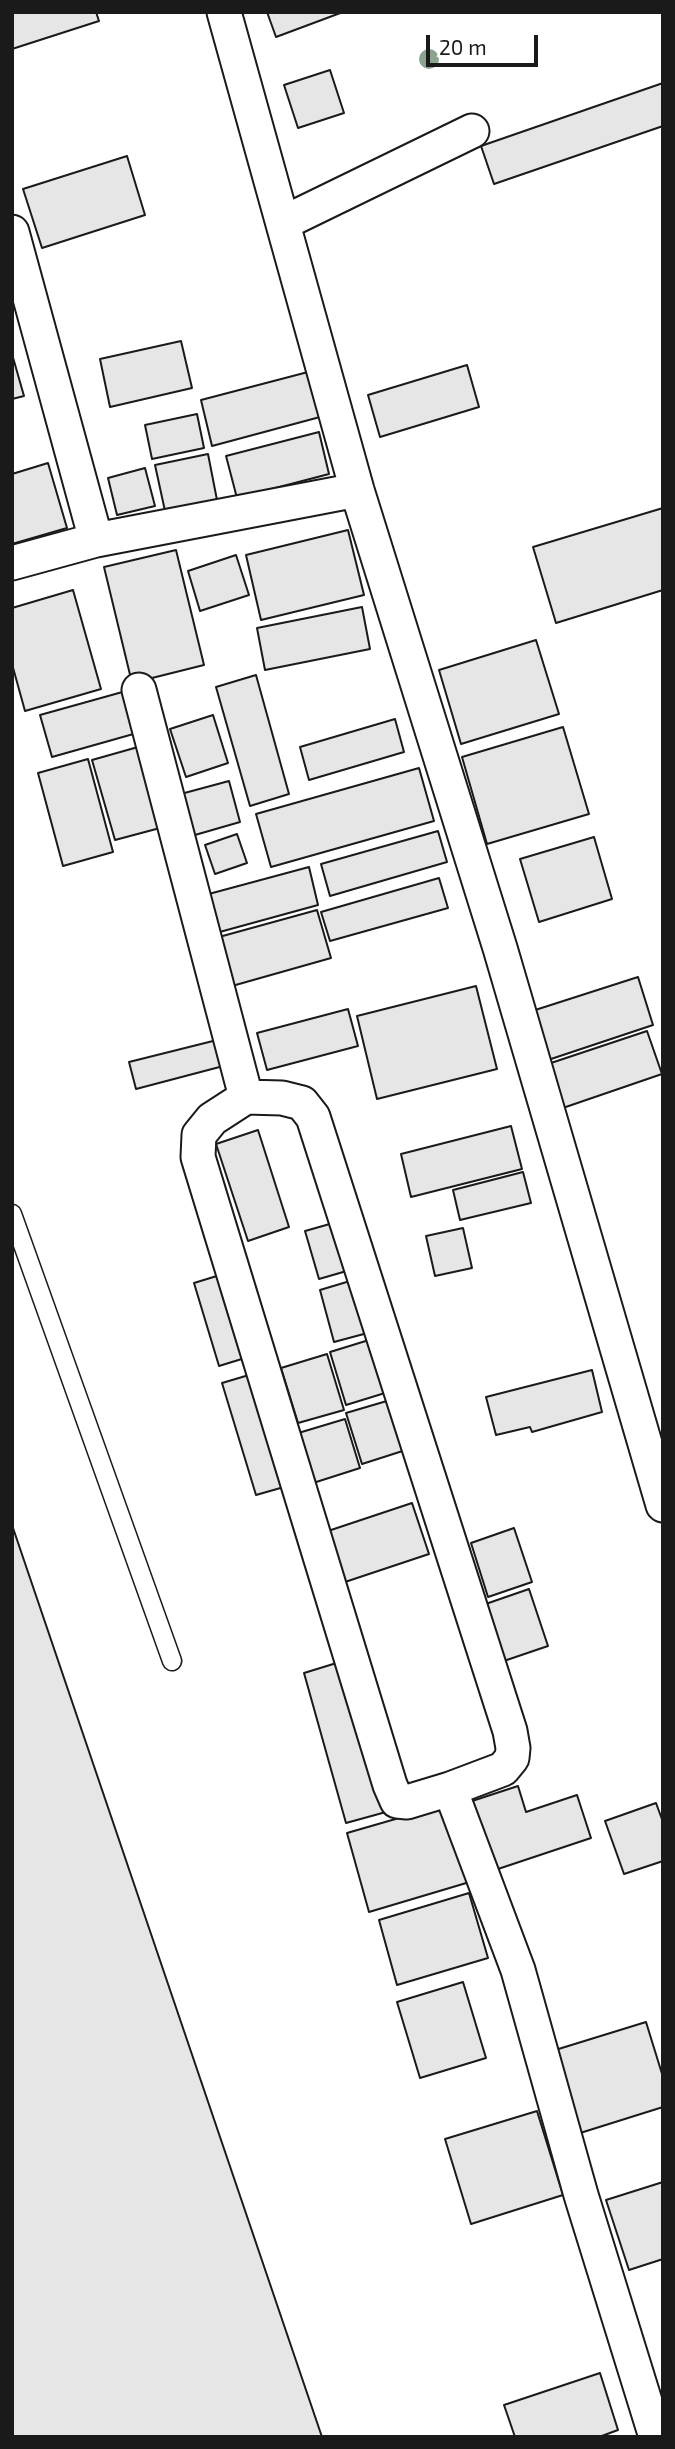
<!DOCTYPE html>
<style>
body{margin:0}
#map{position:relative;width:675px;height:2449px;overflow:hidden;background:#fff;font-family:"Exo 2",sans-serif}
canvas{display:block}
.frame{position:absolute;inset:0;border:14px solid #1a1a1a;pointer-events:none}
.scale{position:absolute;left:426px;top:35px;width:112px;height:32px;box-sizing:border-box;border:4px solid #1a1a1a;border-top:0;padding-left:9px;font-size:21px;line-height:24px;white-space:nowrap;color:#1a1a1a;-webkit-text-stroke:5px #fff;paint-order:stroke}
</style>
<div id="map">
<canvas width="675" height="2449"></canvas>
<div class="frame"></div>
<div class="scale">20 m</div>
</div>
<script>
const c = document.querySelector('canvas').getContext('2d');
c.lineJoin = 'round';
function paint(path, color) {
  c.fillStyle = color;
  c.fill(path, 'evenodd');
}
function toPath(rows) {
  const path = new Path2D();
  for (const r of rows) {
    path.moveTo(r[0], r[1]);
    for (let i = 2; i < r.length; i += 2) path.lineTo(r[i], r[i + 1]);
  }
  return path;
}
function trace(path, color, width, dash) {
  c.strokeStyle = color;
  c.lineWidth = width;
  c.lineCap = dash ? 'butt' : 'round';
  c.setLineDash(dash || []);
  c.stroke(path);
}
const building = toPath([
 [12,12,96,12,99,21,12,49,12,12],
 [267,12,343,12,276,37,267,12],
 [330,70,344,113,298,128,284,85,330,70],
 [663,83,663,126,494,184,481,146,663,83],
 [127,156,145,215,42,248,23,189,127,156],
 [181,341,192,388,110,407,100,359,181,341],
 [12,354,24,396,12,399,12,354],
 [467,365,479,407,380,437,368,395,467,365],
 [308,372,320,417,212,446,201,400,308,372],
 [197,414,204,448,152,459,145,425,197,414],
 [319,432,329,474,237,498,226,456,319,432],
 [208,454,217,500,165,511,155,465,208,454],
 [48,463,67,528,12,544,12,474,48,463],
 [145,468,155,506,117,515,108,478,145,468],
 [663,508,663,590,556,623,533,547,663,508],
 [348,530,364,595,261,620,246,555,348,530],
 [176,550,204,665,132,683,104,567,176,550],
 [236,555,249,595,200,611,188,571,236,555],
 [73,590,101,689,25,711,12,664,12,608,73,590],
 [362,607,370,649,265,670,257,628,362,607],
 [536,640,559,714,461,744,439,670,536,640],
 [256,675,289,794,250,806,216,687,256,675],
 [126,691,137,733,52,757,40,715,126,691],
 [213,715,228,763,186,777,170,729,213,715],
 [395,719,404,752,309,780,300,747,395,719],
 [563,727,589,814,487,844,462,757,563,727],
 [138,747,160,828,115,840,92,760,138,747],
 [88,759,113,852,63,866,38,773,88,759],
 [419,768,434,821,271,867,256,814,419,768],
 [229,781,240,822,188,837,177,795,229,781],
 [438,831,447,862,330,896,321,864,438,831],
 [237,834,247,863,215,874,205,845,237,834],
 [594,837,612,899,539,922,520,859,594,837],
 [309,867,318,905,216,933,205,895,309,867],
 [439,878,448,908,330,941,321,912,439,878],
 [317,910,331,958,232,986,219,937,317,910],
 [638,977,653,1025,545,1061,529,1012,638,977],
 [476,986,497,1069,377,1099,357,1016,476,986],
 [348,1009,358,1046,267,1070,257,1033,348,1009],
 [647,1031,662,1074,557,1110,542,1066,647,1031],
 [225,1038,231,1064,136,1089,129,1062,225,1038],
 [511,1126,522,1169,411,1197,401,1154,511,1126],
 [258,1130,289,1227,248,1241,216,1144,258,1130],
 [523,1172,531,1203,460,1220,453,1190,523,1172],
 [344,1220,357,1268,319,1279,305,1231,344,1220],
 [463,1228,472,1268,435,1276,426,1236,463,1228],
 [220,1275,245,1358,219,1366,194,1283,220,1275],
 [360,1278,375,1331,334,1342,320,1290,360,1278],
 [382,1336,398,1389,346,1405,330,1352,382,1336],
 [327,1354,344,1410,298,1423,281,1368,327,1354],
 [592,1370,602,1412,532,1432,530,1427,496,1435,486,1397,592,1370],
 [249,1375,284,1487,256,1495,222,1383,249,1375],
 [397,1398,412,1448,362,1464,346,1413,397,1398],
 [345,1419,360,1468,310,1484,295,1434,345,1419],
 [412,1503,429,1554,336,1585,319,1534,412,1503],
 [12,1525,322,2437,12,2437,12,1525],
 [514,1528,532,1582,488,1597,471,1543,514,1528],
 [529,1589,548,1646,495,1664,477,1607,529,1589],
 [343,1661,386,1812,346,1823,304,1673,343,1661],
 [518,1786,526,1812,577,1795,591,1838,492,1871,469,1802,518,1786],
 [451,1803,473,1881,369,1912,347,1833,451,1803],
 [656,1803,663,1822,663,1861,624,1874,605,1821,656,1803],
 [469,1893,488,1958,397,1985,379,1920,469,1893],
 [463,1982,486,2058,420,2078,397,2002,463,1982],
 [646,2022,663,2077,663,2107,577,2134,552,2051,646,2022],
 [537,2111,563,2195,471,2224,445,2139,537,2111],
 [663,2182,663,2259,629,2270,606,2200,663,2182],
 [600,2373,618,2430,599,2437,515,2437,504,2405,600,2373]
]);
const service = toPath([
 [12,1214,172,1661]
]);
const minor = toPath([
 [224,12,357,490,500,948,663,1505],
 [283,223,472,131],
 [12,232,96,540],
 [12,563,96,540,357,490],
 [139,690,246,1097],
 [450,1789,407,1802,397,1801,390,1785,198,1157,199,1135,212,1119,246,1097,282,1098,302,1103,313,1117,510,1731,513,1748,512,1758,503,1769,450,1789,518,1970,581,2195,656,2437]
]);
const trees = [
 [429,59]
];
paint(building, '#e6e6e6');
trace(building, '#1a1a1a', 2);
trace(service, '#1a1a1a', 21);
trace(minor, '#1a1a1a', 37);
trace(service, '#fff', 18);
trace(minor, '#fff', 33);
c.fillStyle = '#8aa48f';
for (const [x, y] of trees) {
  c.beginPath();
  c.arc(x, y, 10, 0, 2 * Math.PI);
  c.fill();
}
</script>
